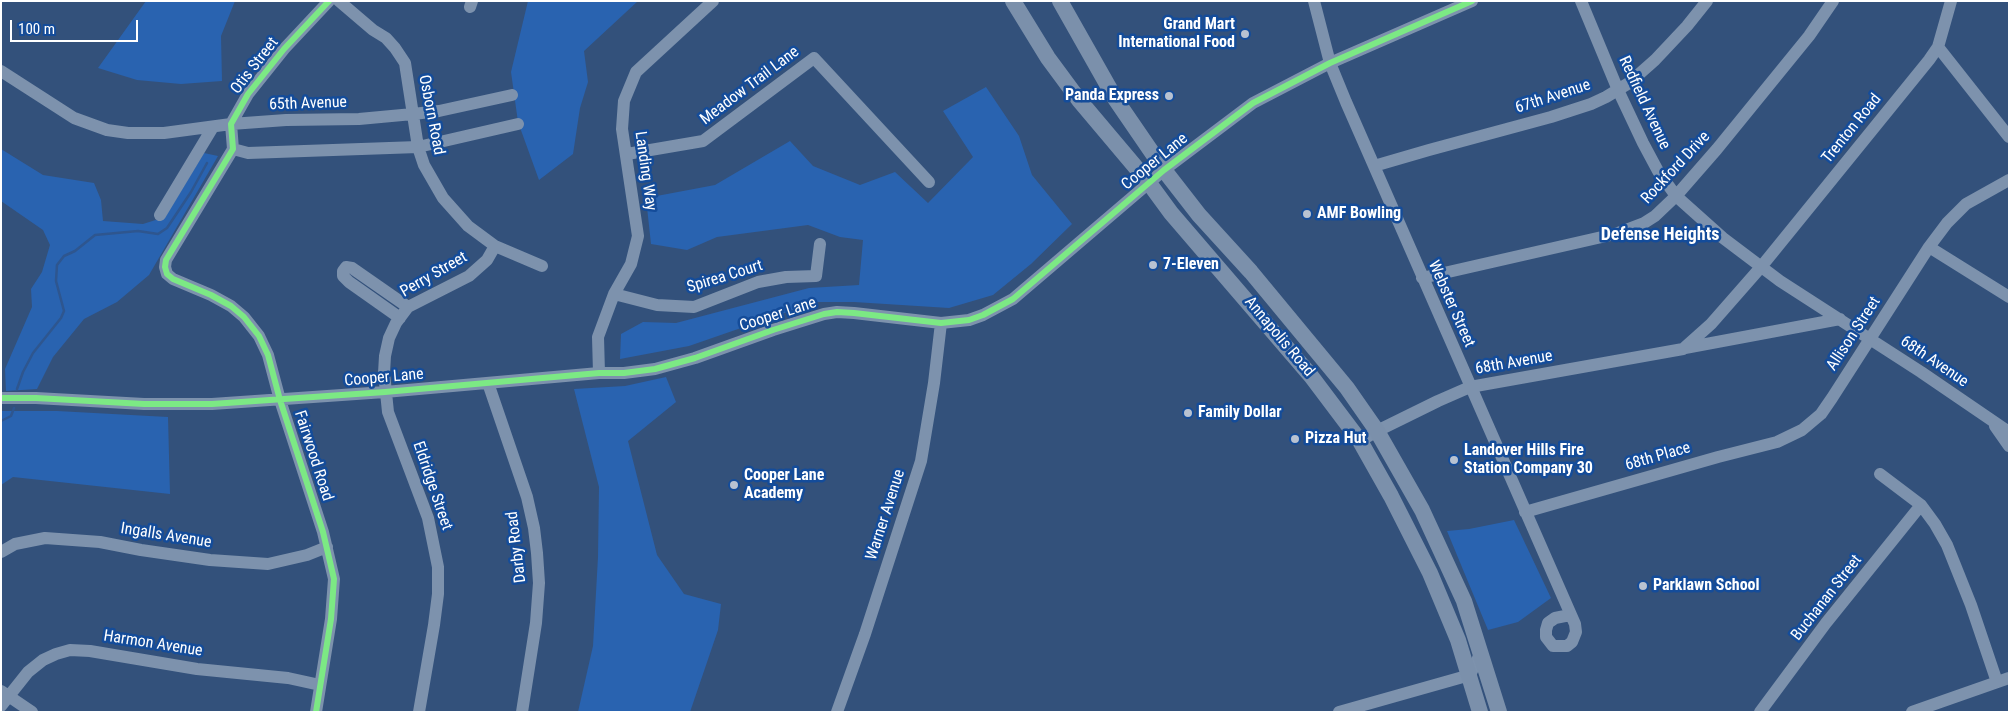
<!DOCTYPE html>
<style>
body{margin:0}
#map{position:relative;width:2010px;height:713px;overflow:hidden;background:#33517b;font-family:"Roboto Condensed",sans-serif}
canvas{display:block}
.frame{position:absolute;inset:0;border:2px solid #fff;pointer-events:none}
.scale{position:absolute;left:10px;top:20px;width:128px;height:22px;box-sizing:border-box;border:2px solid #fff;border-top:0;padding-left:6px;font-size:15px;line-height:18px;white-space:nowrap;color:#fff;-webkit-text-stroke:4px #144c9a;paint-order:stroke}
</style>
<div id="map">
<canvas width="2010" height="713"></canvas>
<div class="frame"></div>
<div class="scale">100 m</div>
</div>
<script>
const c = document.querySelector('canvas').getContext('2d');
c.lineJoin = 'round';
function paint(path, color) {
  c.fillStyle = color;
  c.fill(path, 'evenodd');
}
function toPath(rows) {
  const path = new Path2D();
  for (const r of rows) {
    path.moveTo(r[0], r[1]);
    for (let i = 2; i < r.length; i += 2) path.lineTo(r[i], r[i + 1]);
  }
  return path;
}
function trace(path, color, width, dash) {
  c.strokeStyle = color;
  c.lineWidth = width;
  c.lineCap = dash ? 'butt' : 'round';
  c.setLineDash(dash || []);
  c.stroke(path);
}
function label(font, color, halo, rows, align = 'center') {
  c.font = font + ' "Roboto Condensed",sans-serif';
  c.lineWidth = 5;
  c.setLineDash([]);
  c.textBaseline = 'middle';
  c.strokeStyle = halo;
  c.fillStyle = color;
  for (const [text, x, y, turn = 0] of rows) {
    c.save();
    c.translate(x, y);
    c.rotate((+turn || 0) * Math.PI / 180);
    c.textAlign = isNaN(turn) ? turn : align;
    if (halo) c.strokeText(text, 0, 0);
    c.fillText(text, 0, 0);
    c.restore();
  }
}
const green = toPath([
 [146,1,235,1,221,36,222,81,181,84,137,80,98,68],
 [528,1,638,1,584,51,588,82,580,108,573,154,539,180,518,122,511,72],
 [986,87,1019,136,1032,175,1072,224,1031,264,993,295,949,308,854,302,816,302,689,346,620,359,621,334,643,322,676,323,809,288,859,285,863,240,840,237,808,225,717,237,687,250,651,244,646,198,715,185,790,141,813,166,860,185,895,172,928,203,973,157,943,111],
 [1,149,43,175,94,183,101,200,103,221,143,224,165,217,204,153,218,156,149,275,117,302,84,319,53,357,37,389,6,391,5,369,32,307,31,289,42,272,50,245,43,230,1,201],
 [666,377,676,402,628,441,657,555,684,594,721,604,718,630,690,712,578,712,593,646,598,557,599,487,574,389,625,386],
 [1,411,57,411,168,417,170,494,13,477,1,485],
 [1514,520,1551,598,1518,622,1488,630,1447,531,1469,529]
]);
const stream = toPath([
 [17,389,23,372,33,353,61,318,64,311,56,281,57,265,64,256,75,251,95,235,138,231,158,234,167,228,191,192,207,163],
 [1,421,11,416,14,408]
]);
const minor = toPath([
 [339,1,373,30,386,38,395,48,405,63,418,147,424,165,443,198,468,226,495,246,542,266],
 [1314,1,1330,63,1346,102,1575,624,1576,632,1572,642,1567,646,1553,646,1546,637,1546,630,1548,623,1555,618,1570,615],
 [1581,1,1618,90,1643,143,1658,171,1676,196,1723,238,1780,281,1921,372,2009,432],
 [470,7,472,1],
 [1938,47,2009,137],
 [1,71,74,118,107,130,128,133,164,133,231,124,286,120,359,119,413,114,439,111,512,95],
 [233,149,248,153,418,147,518,124],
 [627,154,703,141,814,58,929,182],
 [1374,166,1429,150,1551,117,1591,104,1606,97,1629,83,1655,60,1687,26,1707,1],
 [160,215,213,127],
 [1929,247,2009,297],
 [1422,278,1615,234,1644,223,1655,216,1676,196,1717,149,1809,36,1833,1],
 [614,294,657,305,694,307,758,282,786,277,816,276,820,244],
 [400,318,349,282,343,276,343,271,346,267,352,268,408,307],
 [1685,348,1840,319],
 [599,373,598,337,614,294,631,264,638,236,622,129,624,101,636,72,713,1],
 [488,383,527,497,534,528,537,553,539,583,536,623,522,712],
 [1,398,36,398,144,404,212,404,385,392,599,373,624,373,655,369,695,358,773,330,824,314,837,312,854,313,941,323,969,320,983,315,1013,299,1164,170,1253,103,1330,63,1472,1],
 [1995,426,2009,446],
 [1360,441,1377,431,1438,401,1470,387,1683,349,1711,324,1761,267,1929,60,1938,47,1951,1],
 [1880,474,1921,505,1935,524,1947,545,1971,605,1997,682],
 [1525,512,1718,457,1777,442,1802,430,1821,414,1832,398,1929,247,1947,223,1966,204,2009,180],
 [1,552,15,544,45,538,100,542,141,550,210,560,268,564,307,555,327,547],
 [1,691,32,712],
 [1,706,28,672,43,660,56,654,70,650,90,651,197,669,288,678,320,685],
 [316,712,331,619,334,579,323,532,280,400,268,355,259,336,244,317,231,306,211,295,173,279,167,274,165,267,166,260,233,149,231,124,248,94,284,49,329,1],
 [419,712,434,625,438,594,438,567,428,518,388,412,384,373,385,356,389,338,396,323,408,307,469,276,487,260,495,246],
 [837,712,865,634,921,461,934,383,941,323],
 [1339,712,1470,675,1481,652],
 [1760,712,1826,623,1921,505],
 [1912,712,2009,678]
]);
const major = toPath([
 [1013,1,1048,58,1079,100,1149,183,1171,213,1311,376,1360,441,1391,496,1430,573,1458,640,1480,712],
 [1060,1,1116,100,1164,170,1199,215,1251,272,1347,388,1377,431,1422,510,1464,601,1499,712]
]);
const cycleway = toPath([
 [1,398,36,398,144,404,212,404,385,392,599,373,624,373,655,369,695,358,773,330,824,314,837,312,854,313,941,323,969,320,983,315,1013,299,1164,170,1253,103,1330,63,1472,1],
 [316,712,331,619,334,579,323,532,280,400,268,355,259,336,244,317,231,306,211,295,173,279,167,274,165,267,166,260,233,149,231,124,248,94,284,49,329,1]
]);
const markers = [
 [1245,34,5,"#b8c2d1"],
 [1169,96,5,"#b8c2d1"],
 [1307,214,5,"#b8c2d1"],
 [1153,265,5,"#b8c2d1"],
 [1188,413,5,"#b8c2d1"],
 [1295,439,5,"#b8c2d1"],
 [1454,460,5,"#b8c2d1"],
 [734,485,5,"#b8c2d1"],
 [1643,586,5,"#b8c2d1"]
];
const poiNames = [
 ["Grand Mart",1235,25,"right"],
 ["International Food",1235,43,"right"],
 ["Panda Express",1159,96,"right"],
 ["AMF Bowling",1317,214],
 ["7-Eleven",1163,265],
 ["Family Dollar",1198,413],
 ["Pizza Hut",1305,439],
 ["Landover Hills Fire",1464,451],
 ["Station Company 30",1464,469],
 ["Cooper Lane",744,476],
 ["Academy",744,494],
 ["Parklawn School",1653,586]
];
const streetNames = [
 ["Otis Street",255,66,-52],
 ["Meadow Trail Lane",750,86,-37],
 ["67th Avenue",1553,97,-18],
 ["Redfield Avenue",1644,103,65],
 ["65th Avenue",308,104,-2],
 ["Osborn Road",431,115,79],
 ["Trenton Road",1852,129,-51],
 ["Cooper Lane",1155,162,-39],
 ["Rockford Drive",1676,168,-47],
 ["Landing Way",645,171,82],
 ["Perry Street",434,275,-30],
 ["Spirea Court",725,277,-17],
 ["Webster Street",1451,304,66],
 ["Cooper Lane",778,315,-18],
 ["Allison Street",1854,334,-57],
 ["Annapolis Road",1279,337,50],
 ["68th Avenue",1934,362,34],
 ["68th Avenue",1514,363,-10],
 ["Cooper Lane",384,378,-5],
 ["Fairwood Road",313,456,72],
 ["68th Place",1658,457,-16],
 ["Eldridge Street",432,486,71],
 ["Warner Avenue",886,515,-72],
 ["Ingalls Avenue",166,536,9],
 ["Darby Road",517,547,-97],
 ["Buchanan Street",1827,598,-52],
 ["Harmon Avenue",153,644,9]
];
const neighbourhoodNames = [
 ["Defense Heights",1660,235]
];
paint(green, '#2963b0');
trace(stream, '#2e568f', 2.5);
trace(minor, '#7d92ad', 12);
trace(major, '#7b90ab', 16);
trace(cycleway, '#7ce984', 6);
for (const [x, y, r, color] of markers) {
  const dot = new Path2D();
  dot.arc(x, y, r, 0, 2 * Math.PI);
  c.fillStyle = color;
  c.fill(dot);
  trace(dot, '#144c9a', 2);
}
label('bold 16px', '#fff', '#144c9a', poiNames, 'left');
label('16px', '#fff', '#144c9a', streetNames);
label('bold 18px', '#fff', '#144c9a', neighbourhoodNames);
</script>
